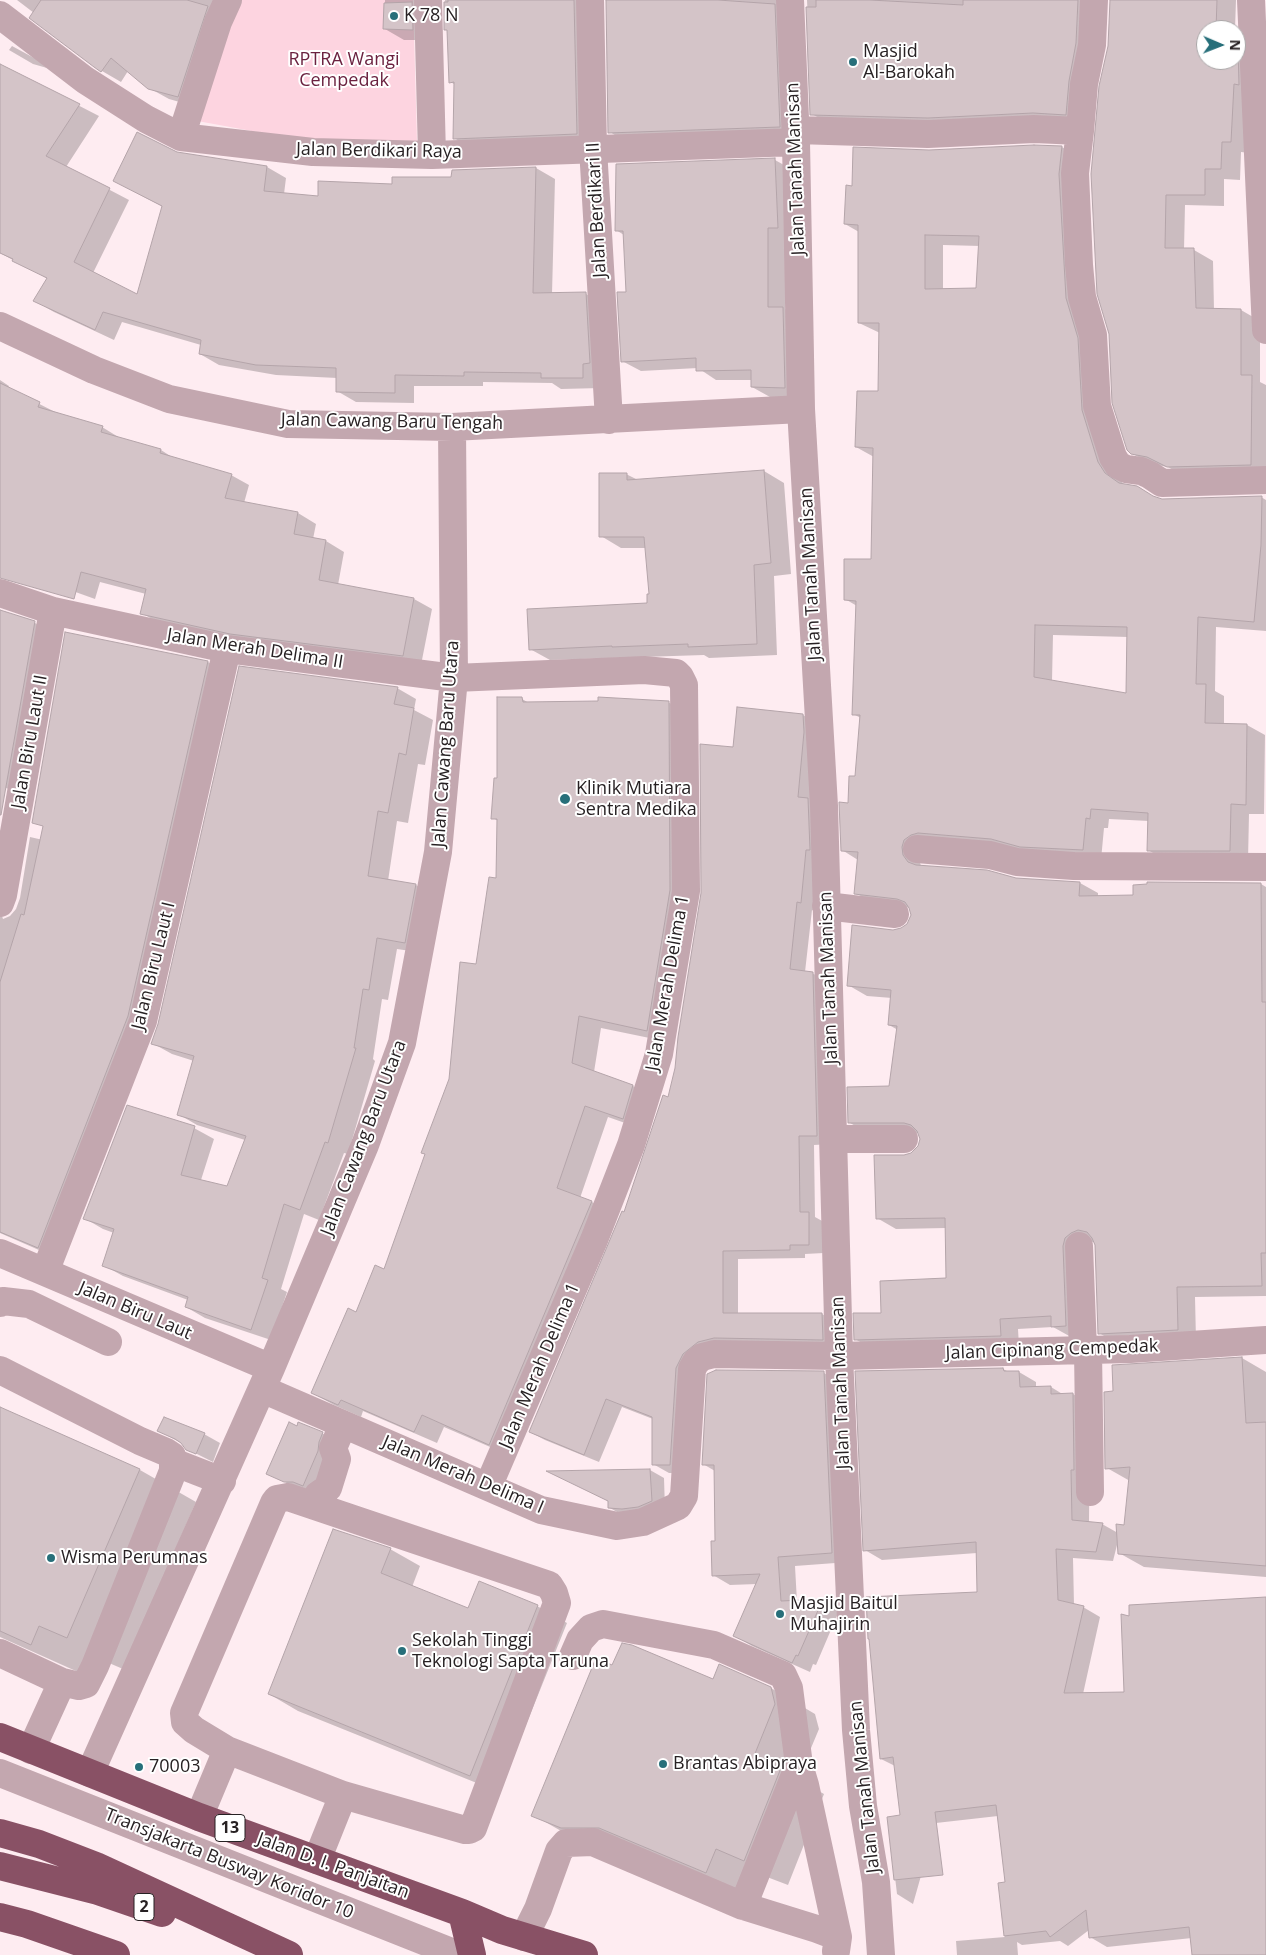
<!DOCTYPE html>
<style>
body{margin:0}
#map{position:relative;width:1266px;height:1955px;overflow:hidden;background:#feecf1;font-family:"Open Sans",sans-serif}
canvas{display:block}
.north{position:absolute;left:1196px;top:20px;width:50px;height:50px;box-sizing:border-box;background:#fff;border:1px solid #a9a6a7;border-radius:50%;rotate:91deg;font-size:14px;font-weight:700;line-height:20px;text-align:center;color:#272123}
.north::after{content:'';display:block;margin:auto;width:18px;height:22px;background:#276f7a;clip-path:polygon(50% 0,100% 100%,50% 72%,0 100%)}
</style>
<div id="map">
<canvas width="1266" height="1955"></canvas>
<div class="north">N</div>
</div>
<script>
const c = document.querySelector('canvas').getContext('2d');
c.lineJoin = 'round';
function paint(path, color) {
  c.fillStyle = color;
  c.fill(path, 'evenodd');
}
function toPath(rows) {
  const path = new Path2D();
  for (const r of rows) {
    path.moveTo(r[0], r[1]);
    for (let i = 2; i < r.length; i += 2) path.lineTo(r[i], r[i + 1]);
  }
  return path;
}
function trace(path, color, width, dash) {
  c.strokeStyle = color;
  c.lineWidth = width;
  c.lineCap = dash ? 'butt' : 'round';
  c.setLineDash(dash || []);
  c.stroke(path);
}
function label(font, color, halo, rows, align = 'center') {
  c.font = font + ' "Open Sans",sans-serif';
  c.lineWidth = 4;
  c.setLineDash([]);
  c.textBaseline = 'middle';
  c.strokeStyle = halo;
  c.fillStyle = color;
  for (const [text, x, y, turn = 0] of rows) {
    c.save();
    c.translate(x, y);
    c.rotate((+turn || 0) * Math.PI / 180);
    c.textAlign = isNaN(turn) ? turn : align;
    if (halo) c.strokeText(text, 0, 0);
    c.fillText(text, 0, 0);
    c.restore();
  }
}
const green = toPath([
 [234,0,413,0,417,142,290,138,192,120]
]);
const shadow = toPath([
 [17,0,235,0,197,107,169,99,149,88,128,71,121,82,102,71,31,17,34,13],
 [385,0,437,0,432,40,404,40,385,29],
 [445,0,599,0,596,145,473,149,454,138,455,85,451,82],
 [607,0,799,0,799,137,629,144,610,132],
 [807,0,1103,0,1085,125,831,125,812,114],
 [1111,0,1236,0,1235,30,1206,30,1206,60,1236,60,1236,48,1257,60,1250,153,1241,152,1240,180,1224,179,1224,206,1185,205,1184,250,1194,250,1213,261,1214,310,1241,310,1260,321,1260,382,1266,385,1266,475,1187,478,1168,467,1151,464,1131,453,1109,46],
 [12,46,36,59,47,68,33,64,9,50],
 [0,65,99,116,66,167,129,200,93,273,138,296,163,207,114,181,176,153,267,167,286,178,284,194,319,198,393,185,536,168,555,179,552,294,586,294,605,305,602,388,561,389,552,383,483,382,483,386,414,386,414,403,356,402,337,391,337,378,276,375,219,365,200,354,201,345,122,322,114,340,54,312,35,301,48,279,0,253],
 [1034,146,1062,147,1080,158,1077,185,1118,477,1125,486,1162,500,1261,497,1266,500,1266,631,1216,627,1215,691,1224,696,1224,725,1247,725,1265,735,1264,814,1249,814,1248,861,1167,861,1148,850,1149,821,1109,819,1108,828,1104,828,1101,860,919,859,921,866,1016,879,1080,883,1098,893,1098,897,1134,897,1261,884,1266,887,1266,1296,1195,1297,1196,1340,1118,1344,1099,1333,1095,1241,1090,1243,1071,1337,1053,1327,1018,1329,1019,1346,874,1350,855,1339,883,1314,947,1279,946,1228,896,1229,877,1218,904,1156,912,1154,919,1147,921,1138,919,1133,868,1133,850,1123,890,1087,898,1030,889,1025,892,998,867,996,848,985,893,931,901,930,908,924,912,915,911,908,874,903,855,893,858,860,842,850,850,804,856,777,861,718,853,714,857,606,845,599,872,560,874,457,856,447,879,392,880,333,859,323,859,232,845,224,853,187,929,151],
 [943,245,980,246,977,289,943,290],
 [1053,635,1128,637,1127,694,1052,681],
 [775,160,793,170,785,238,785,309,801,319,803,398,770,397,752,387,752,380,716,380,698,368,641,371,622,361,627,293,624,235,616,230],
 [0,380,9,386,8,388,59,414,102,427,120,438,161,450,175,459,231,475,249,485,244,503,298,513,316,524,313,539,326,541,344,552,338,585,414,599,432,609,421,665,249,643,160,624,142,613,146,594,100,582,95,599,0,565],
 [764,471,784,483,791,574,774,576,777,655,709,658,704,655,550,660,530,649,648,604,650,595,646,548,621,548,601,536,626,474,638,480],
 [0,611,35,623,53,633,24,794,0,786],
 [66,633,208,662,226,672,145,1027,55,1257,0,1233,0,830,16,839,2,916,3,919,10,916,16,909,20,898,30,837,74,847],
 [397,688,416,699,414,710,433,720,425,765,418,764,408,823,397,821,388,881,416,885,435,896,424,953,397,949,388,1000,382,999,373,1059,375,1061,348,1154,344,1153,319,1220,304,1214,281,1289,287,1292,271,1340,205,1318,186,1307,188,1300,123,1276,103,1265,114,1233,103,1229,84,1218,194,1128,214,1139,201,1180,228,1188,245,1140,197,1125,178,1114,194,1061,172,1054,152,1043],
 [522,699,529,703,668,702,690,715,669,1042,601,1028,594,1072,633,1086,655,1099,645,1130,608,1117,580,1198,592,1202,614,1215,511,1456,444,1427,437,1443,363,1411,361,1417,334,1405,312,1393,356,1313,384,1271,426,1154,450,1079,497,880,498,821,493,818,498,779],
 [803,715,818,724,816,911,812,910,805,972,812,973,828,982,832,1144,814,1145,815,1217,824,1222,824,1253,805,1254,805,1258,738,1259,738,1315,822,1314,837,1323,838,1348,698,1363,685,1473,669,1473,653,1464,653,1419,622,1407,599,1462,545,1440,530,1432,625,1214,668,1099,676,1068,734,749],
 [1242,1358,1266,1372,1266,1577,1144,1567,1119,1553,1118,1541,1113,1561,1073,1558,1074,1605,1083,1607,1100,1617,1083,1694,1126,1693,1131,1617,1266,1598,1266,1955,1194,1955,1192,1938,1107,1947,1090,1937,1089,1930,1068,1946,1060,1941,1022,1945,1017,1942,1018,1955,957,1955,956,1941,1005,1937,999,1884,1007,1883,998,1816,936,1823,913,1904,897,1894,888,1818,902,1816,895,1766,881,1759,978,1593,977,1553,882,1560,865,1550,1003,1369,1009,1372,1019,1372,1036,1382,1036,1388,1051,1387,1064,1395,1073,1394,1090,1404,1089,1523,1102,1524,1118,1533,1125,1526,1130,1481,1107,1468,1114,1392],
 [824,1373,841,1383,849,1562,795,1566,797,1602,822,1601,839,1611,816,1665,813,1664,810,1672,752,1646,735,1636,757,1584,730,1585,713,1575,716,1542,715,1471,703,1464],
 [0,1408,140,1470,196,1502,123,1669,95,1657,87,1676,0,1637],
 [297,1427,322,1433,338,1443,310,1491,302,1491,268,1473],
 [159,1431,204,1434,220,1443,213,1462,187,1449,183,1444],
 [650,1470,664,1478,665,1509,624,1516,610,1508,610,1502,550,1472],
 [390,1549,420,1566,412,1587,468,1609,537,1606,567,1623,499,1792,298,1711,269,1694],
 [613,1667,771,1688,815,1714,819,1729,798,1779,824,1794,788,1885,759,1874,750,1897,577,1840,533,1815]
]);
const building = toPath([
 [41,0,187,0,208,6,178,97,148,89,111,58,101,72,94,67,29,18,41,0],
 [448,0,574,0,577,134,453,139,454,82,449,83,447,30,444,30,444,2,448,2,448,0],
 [606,0,718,0,775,4,780,127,608,133,606,0],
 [816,0,870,0,963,5,963,0,1078,0,1076,43,1069,81,1066,115,1033,113,928,118,810,115,806,7,816,7,816,0],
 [1110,0,1217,0,1216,30,1206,30,1206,60,1236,60,1236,47,1238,47,1239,85,1234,84,1231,142,1222,142,1221,169,1205,169,1205,195,1166,195,1165,248,1194,248,1196,308,1241,309,1241,375,1252,375,1251,465,1167,467,1147,457,1131,454,1127,450,1112,403,1109,334,1097,294,1091,174,1099,86,1108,46,1110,0],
 [412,2,413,30,383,29,384,3,412,2],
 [0,64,80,104,46,156,110,188,74,262,137,294,162,206,113,181,137,132,177,152,267,166,264,191,318,196,318,181,392,184,392,177,451,177,452,170,536,167,533,293,586,292,590,363,583,364,583,378,541,378,541,373,464,372,464,376,395,375,395,393,336,392,336,368,256,365,199,354,201,340,103,312,95,330,33,301,47,278,12,261,13,259,0,253,0,64],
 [1034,145,1062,146,1059,174,1066,298,1078,338,1082,410,1098,462,1105,473,1119,483,1137,486,1153,496,1162,499,1262,496,1261,545,1254,622,1198,617,1196,684,1206,684,1205,723,1247,724,1246,805,1231,804,1230,851,1147,851,1148,813,1091,809,1090,819,1086,818,1083,850,1020,847,991,839,918,833,911,835,904,840,902,847,903,855,908,862,916,865,987,870,1016,878,1080,882,1079,896,1133,895,1133,885,1147,884,1147,882,1261,883,1262,1002,1266,1002,1266,1253,1261,1253,1262,1286,1177,1287,1178,1330,1098,1334,1095,1245,1092,1238,1087,1232,1078,1230,1071,1233,1065,1238,1063,1246,1066,1326,1051,1327,1051,1316,1000,1319,1001,1336,854,1340,853,1313,881,1313,880,1281,946,1278,945,1218,876,1219,874,1155,904,1155,911,1153,918,1146,920,1139,917,1131,911,1125,904,1123,848,1123,847,1087,889,1086,897,1026,888,1025,891,990,847,986,852,925,893,930,901,928,907,924,911,915,909,908,905,902,897,899,854,894,858,852,841,851,839,802,848,803,849,776,855,776,860,715,852,715,856,601,844,600,844,559,871,559,873,448,855,447,857,391,878,391,879,323,858,323,858,225,844,224,846,185,852,186,853,147,929,150,1034,145],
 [925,235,979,236,976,288,925,289,925,235],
 [1035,625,1127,627,1126,693,1034,677,1035,625],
 [775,158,778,228,768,228,768,307,783,307,785,388,751,387,751,370,696,371,696,358,621,362,617,292,626,292,623,231,615,231,616,164,775,158],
 [0,383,40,402,38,407,103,426,101,432,161,449,160,453,232,474,225,498,298,512,294,534,326,540,319,580,414,598,403,656,230,634,140,614,146,589,81,572,74,599,0,578,0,383],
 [764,470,771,563,754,565,757,644,688,647,688,644,612,647,612,646,529,650,527,609,647,603,647,594,649,594,644,537,599,537,599,473,627,473,627,480,764,470],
 [0,610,35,621,1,815,0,815,0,610],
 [65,632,208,661,128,1016,38,1248,0,1232,0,982,21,914,24,915,43,826,32,823,65,632],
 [239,666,398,687,394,704,414,708,406,755,399,753,388,813,378,811,368,876,416,884,405,943,377,938,369,990,363,989,354,1048,356,1048,328,1143,325,1142,300,1210,284,1204,262,1278,268,1280,251,1330,185,1307,188,1297,102,1266,114,1229,83,1219,127,1105,195,1126,181,1175,227,1186,246,1136,177,1115,194,1056,151,1044,158,1024,239,666],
 [497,697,522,697,523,702,598,701,598,697,669,701,670,890,647,1031,579,1016,572,1063,633,1085,623,1119,585,1106,557,1188,592,1201,489,1445,422,1415,414,1432,341,1400,338,1405,311,1393,348,1308,356,1312,375,1265,384,1269,425,1154,421,1153,449,1079,460,962,476,964,489,877,496,878,497,819,491,819,494,778,497,778,497,697],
 [737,707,803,714,804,732,798,797,808,798,810,850,806,850,801,903,797,902,790,969,813,972,817,1136,799,1136,800,1212,809,1212,809,1245,790,1245,790,1250,723,1251,723,1313,822,1313,823,1340,714,1338,698,1342,683,1354,676,1368,670,1465,652,1465,652,1417,606,1399,584,1455,529,1432,622,1211,624,1212,663,1095,668,1097,675,1068,678,1037,701,893,700,744,733,747,737,707],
 [1242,1357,1246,1423,1266,1422,1266,1566,1118,1554,1116,1524,1124,1525,1130,1467,1105,1469,1104,1392,1113,1391,1112,1365,1242,1357],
 [1003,1368,1004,1371,1019,1371,1020,1387,1051,1386,1051,1394,1073,1393,1074,1470,1071,1470,1072,1520,1103,1523,1096,1552,1056,1549,1058,1600,1084,1606,1064,1693,1124,1692,1121,1614,1129,1616,1129,1605,1266,1597,1266,1955,1192,1955,1189,1927,1089,1938,1086,1910,1050,1937,1046,1931,1004,1936,998,1883,1005,1882,996,1805,935,1812,943,1875,894,1880,887,1817,900,1815,893,1757,880,1759,869,1639,868,1639,866,1597,977,1592,976,1542,863,1551,855,1371,1003,1368],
 [716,1370,824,1371,832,1553,778,1557,781,1601,823,1599,798,1656,796,1655,792,1663,733,1636,760,1574,712,1576,711,1541,715,1541,714,1465,702,1465,707,1374,716,1370],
 [0,1407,140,1469,67,1638,39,1626,31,1645,0,1631,0,1407],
 [164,1417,205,1433,196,1454,186,1450,181,1443,175,1439,157,1431,164,1417],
 [289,1422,297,1426,298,1422,323,1432,319,1442,318,1451,303,1486,293,1482,284,1482,266,1474,289,1422],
 [650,1469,652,1501,638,1507,622,1509,608,1508,608,1501,546,1471,650,1469],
 [333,1529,391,1548,381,1573,468,1608,479,1581,538,1605,470,1776,268,1694,333,1529],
 [622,1643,632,1645,713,1679,719,1664,771,1687,775,1704,754,1756,781,1768,744,1861,716,1849,706,1873,599,1828,561,1828,531,1816,596,1658,612,1665,622,1643]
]);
const minor = toPath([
 [428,0,432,155],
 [590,0,593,148,609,420],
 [790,0,796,142,801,409,824,806,839,1356,856,1730,863,1806,876,1882,881,1955],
 [1251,0,1266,330],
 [0,15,85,80,146,119,181,137,313,152,432,155,796,142],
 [796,130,928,134,1034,129,1080,131,1084,84,1092,45,1094,0],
 [1080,131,1075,173,1079,265,1082,297,1093,335,1097,406,1113,457,1118,465,1126,469,1141,471,1150,475,1162,483,1266,480],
 [181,137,218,22,228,0],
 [0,326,94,370,169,399,288,424,452,427,801,409],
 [0,593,53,611,227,649,454,678,644,670,676,673,680,677,684,685,686,891,659,1054,631,1145,594,1240,488,1487],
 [917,849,990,855,1017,862,1074,866,1266,867],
 [0,903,3,895,53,611],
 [826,906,895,914],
 [833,1139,904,1139],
 [1079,1246,1083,1350],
 [0,1253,271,1368],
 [45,1272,143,1021,227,649],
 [0,1303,3,1301,29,1304,108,1342],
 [1088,1350,1090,1492],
 [0,1370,140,1441,166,1452,172,1456,173,1462,173,1471,95,1666,86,1684,79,1686,62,1682,0,1653],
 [262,1389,541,1510,617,1526,643,1522,678,1506,684,1496,692,1369,696,1362,702,1357,714,1354,839,1356,1130,1349,1266,1340],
 [173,1462,222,1481],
 [318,1495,328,1488,337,1459,333,1448,343,1425],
 [288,1497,549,1585,554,1593,557,1603,473,1828,469,1830,465,1830,343,1795,227,1750,194,1730,185,1722,184,1713,274,1503,277,1499,288,1497],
 [573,1656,580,1640,591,1628,603,1624,714,1645,783,1675,789,1688,799,1765,805,1785,838,1937],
 [31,1750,62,1682],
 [0,1773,459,1955],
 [90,1773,271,1368,365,1145,402,1043,438,852,454,678,452,427],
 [199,1817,227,1750],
 [317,1860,343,1795],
 [743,1906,799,1765],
 [524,1937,538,1909,559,1851,566,1843,593,1842,743,1906,817,1929,838,1937,836,1951]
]);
const highway = toPath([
 [0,1737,199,1817,462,1913,502,1930,584,1955],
 [0,1833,39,1844,96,1866,289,1955],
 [0,1866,98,1891,162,1913],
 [462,1913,472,1955],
 [0,1917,27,1924,116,1955]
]);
const markers = [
 [394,16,5,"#276f7a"],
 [853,62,5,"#276f7a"],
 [565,799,6,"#276f7a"],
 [51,1558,5,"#276f7a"],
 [780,1614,5,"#276f7a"],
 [402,1651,5,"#276f7a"],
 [663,1764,5,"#276f7a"],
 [139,1767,5,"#276f7a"]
];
const shields = [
 [230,1828,30],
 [144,1907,20]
];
const shieldNames = [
 ["13",230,1828],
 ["2",144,1907]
];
const poiNames = [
 ["K 78 N",404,16],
 ["Masjid",863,52],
 ["Al-Barokah",863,73],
 ["Klinik Mutiara",576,789],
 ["Sentra Medika",576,810],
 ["Wisma Perumnas",61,1558],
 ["Masjid Baitul",790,1604],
 ["Muhajirin",790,1625],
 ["Sekolah Tinggi",412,1641],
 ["Teknologi Sapta Taruna",412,1662],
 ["Brantas Abipraya",673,1764],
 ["70003",149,1767]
];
const parkNames = [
 ["RPTRA Wangi",344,60],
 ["Cempedak",344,81]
];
const streetNames = [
 ["Jalan Berdikari Raya",379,151,1],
 ["Jalan Tanah Manisan",796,169,-92],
 ["Jalan Berdikari II",597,210,-93],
 ["Jalan Cawang Baru Tengah",392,422,1],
 ["Jalan Tanah Manisan",811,574,-93],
 ["Jalan Merah Delima II",255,649,9],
 ["Jalan Biru Laut II",30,742,-80],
 ["Jalan Cawang Baru Utara",446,744,-86],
 ["Jalan Biru Laut I",154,966,-76],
 ["Jalan Tanah Manisan",829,978,-92],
 ["Jalan Merah Delima 1",668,983,-80],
 ["Jalan Cawang Baru Utara",364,1138,-69],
 ["Jalan Biru Laut",135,1311,23],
 ["Jalan Cipinang Cempedak",1052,1350,-2],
 ["Jalan Merah Delima 1",540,1366,-67],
 ["Jalan Tanah Manisan",841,1383,-92],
 ["Jalan Merah Delima I",463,1475,23],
 ["Jalan Tanah Manisan",865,1787,-96],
 ["Transjakarta Busway Koridor 10",229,1864,22],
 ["Jalan D. I. Panjaitan",333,1866,20]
];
paint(green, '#fdd4e0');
paint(shadow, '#0003');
paint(building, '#d4c4c8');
trace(building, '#b4a4a9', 1);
trace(minor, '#c3a7af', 28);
trace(highway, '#895165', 28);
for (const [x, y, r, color] of markers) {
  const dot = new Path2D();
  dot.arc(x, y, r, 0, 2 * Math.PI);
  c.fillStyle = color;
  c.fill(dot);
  trace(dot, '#fff', 2);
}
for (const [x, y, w] of shields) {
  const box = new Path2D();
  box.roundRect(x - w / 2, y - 13.5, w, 27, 4);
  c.fillStyle = '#fff';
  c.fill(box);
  trace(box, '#272123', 1);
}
label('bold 16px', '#272123', null, shieldNames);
label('18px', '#272123', '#fff', poiNames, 'left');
label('18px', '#6b2240', '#fff', parkNames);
label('18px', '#272123', '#fff', streetNames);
</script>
